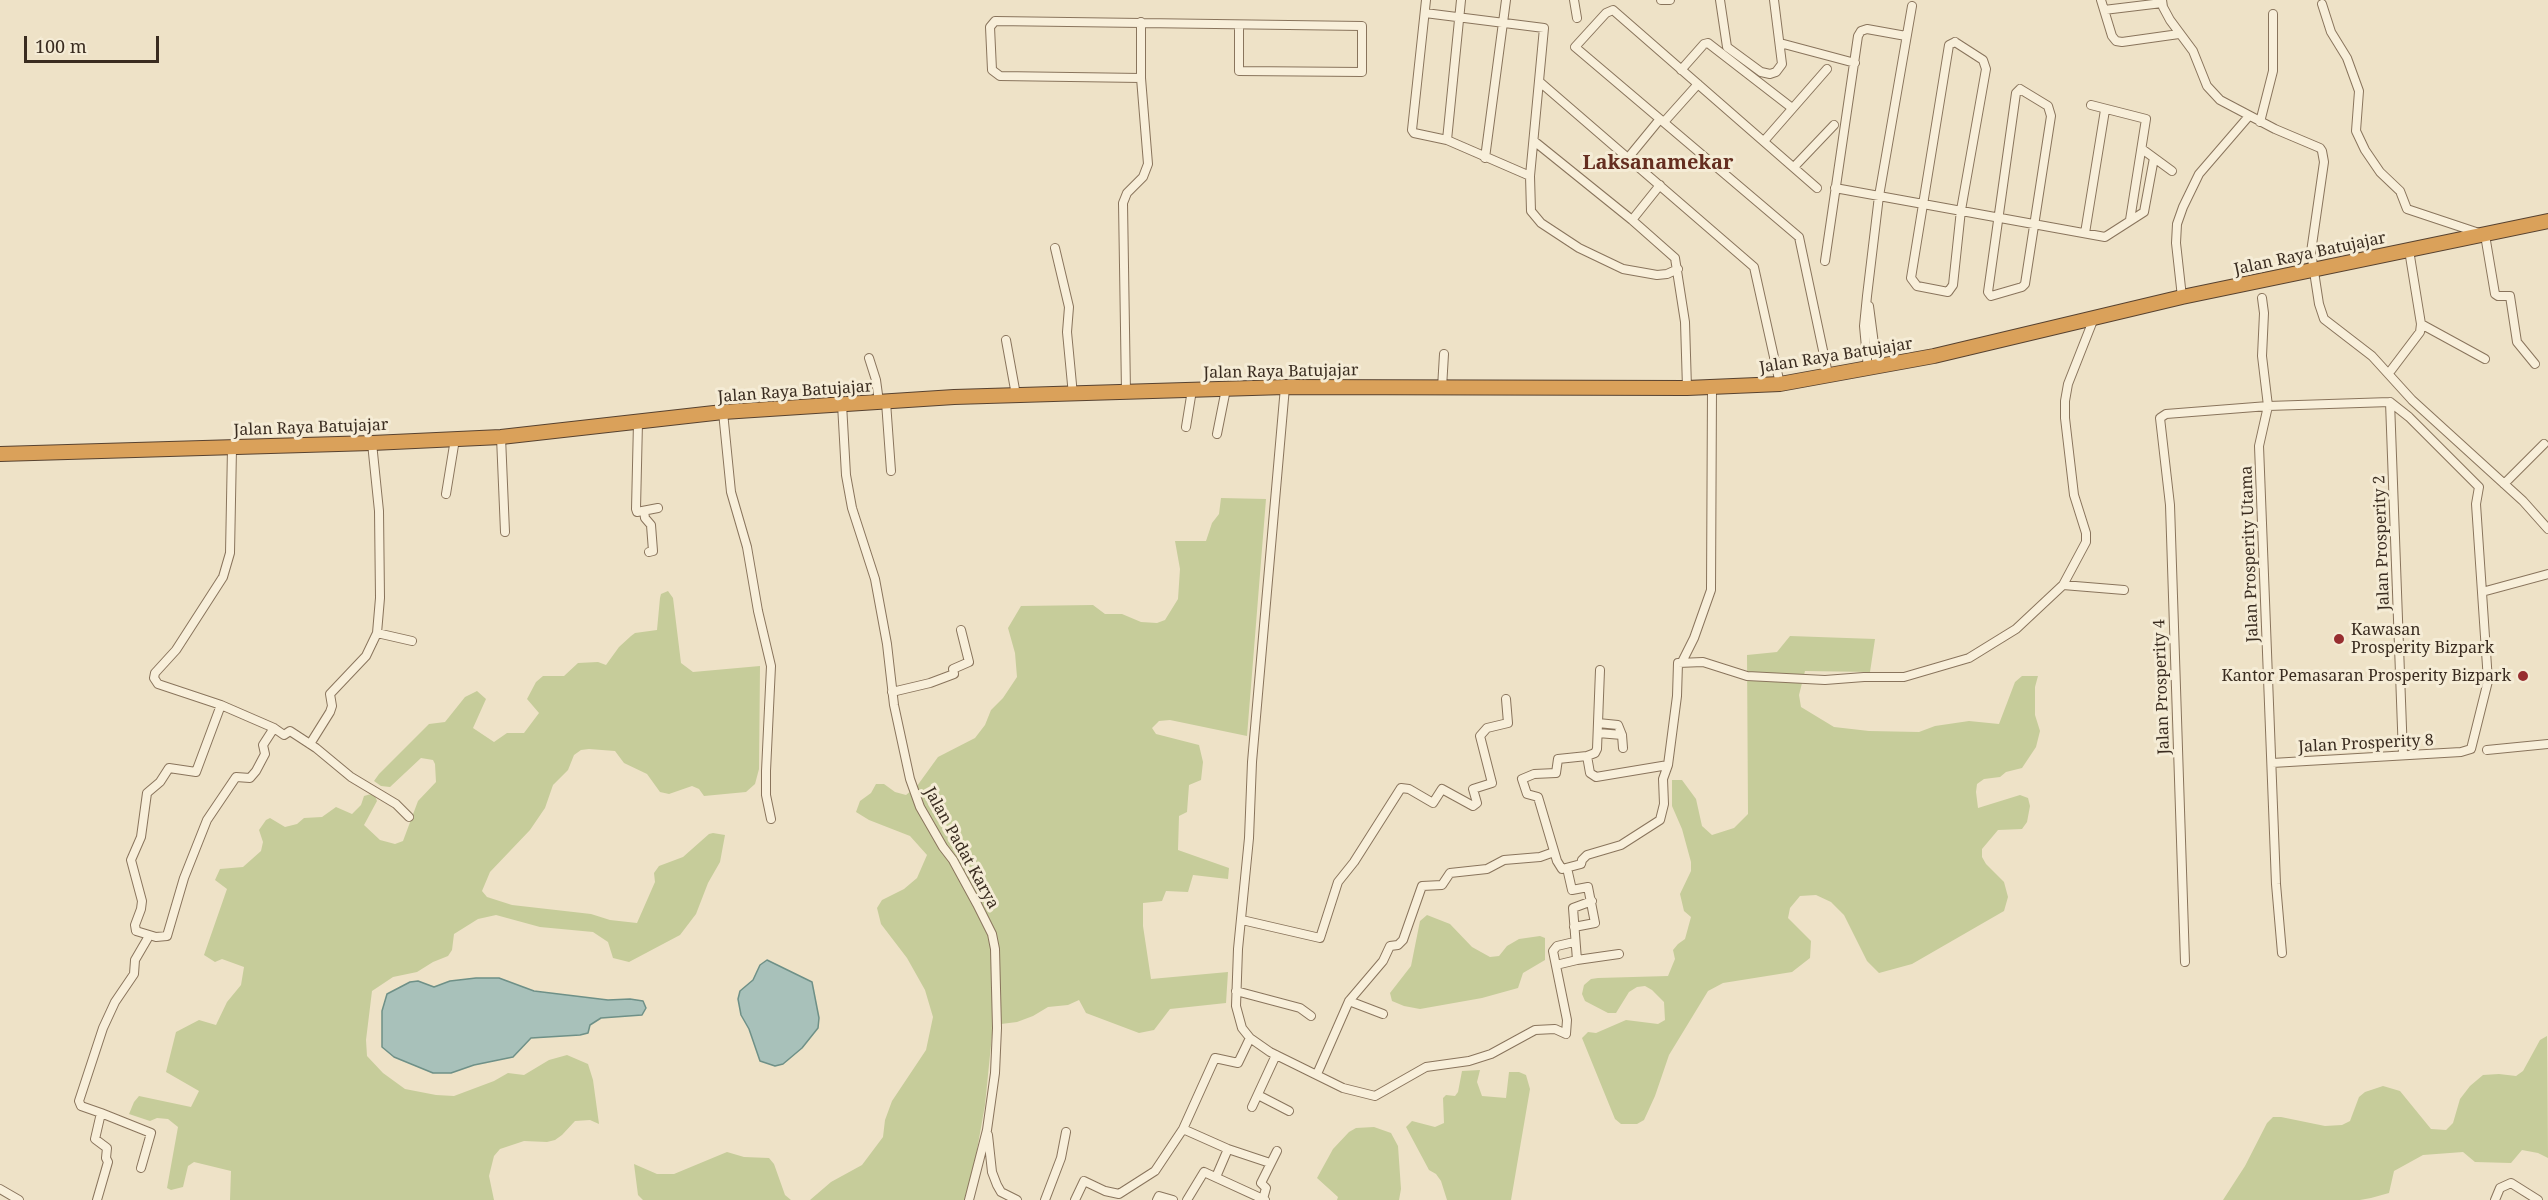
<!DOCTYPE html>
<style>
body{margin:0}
#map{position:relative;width:2548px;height:1200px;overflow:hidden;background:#eee2c7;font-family:"Noto Serif",serif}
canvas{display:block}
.scale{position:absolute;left:24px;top:36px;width:135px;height:27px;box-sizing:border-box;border:3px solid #3a2c20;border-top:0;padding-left:8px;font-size:18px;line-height:21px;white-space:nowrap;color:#3a2c20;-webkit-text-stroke:4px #f5ecd6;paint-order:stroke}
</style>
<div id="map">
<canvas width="2548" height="1200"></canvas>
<div class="scale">100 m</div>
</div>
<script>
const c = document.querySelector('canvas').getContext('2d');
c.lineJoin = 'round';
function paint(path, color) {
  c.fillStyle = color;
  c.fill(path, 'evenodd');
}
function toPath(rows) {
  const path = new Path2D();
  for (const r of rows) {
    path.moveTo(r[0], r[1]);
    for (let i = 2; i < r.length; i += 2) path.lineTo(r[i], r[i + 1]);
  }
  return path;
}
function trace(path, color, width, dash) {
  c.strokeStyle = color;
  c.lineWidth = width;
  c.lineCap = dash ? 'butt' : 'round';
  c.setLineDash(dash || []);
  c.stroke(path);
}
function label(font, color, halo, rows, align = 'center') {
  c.font = font + ' "Noto Serif",serif';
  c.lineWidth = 6;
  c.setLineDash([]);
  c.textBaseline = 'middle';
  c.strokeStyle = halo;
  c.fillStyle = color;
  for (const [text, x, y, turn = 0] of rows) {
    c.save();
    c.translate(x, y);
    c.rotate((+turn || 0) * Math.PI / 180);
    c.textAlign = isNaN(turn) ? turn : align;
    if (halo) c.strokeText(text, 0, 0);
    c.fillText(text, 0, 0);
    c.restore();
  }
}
const green = toPath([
 [1221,498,1266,499,1247,736,1170,720,1159,721,1152,728,1156,734,1199,745,1203,762,1201,780,1189,785,1187,812,1179,816,1178,850,1229,868,1228,879,1193,875,1188,892,1166,891,1162,901,1143,903,1143,926,1151,979,1228,972,1226,1003,1170,1009,1154,1030,1139,1033,1086,1013,1079,1000,1068,1005,1048,1007,1033,1016,1017,1022,993,1025,985,1105,972,1178,964,1200,810,1200,831,1182,862,1165,883,1137,885,1120,892,1101,926,1050,933,1017,925,990,907,958,881,924,877,908,882,900,904,889,917,878,927,855,910,836,869,820,856,812,860,801,871,793,876,784,884,784,895,792,906,795,917,786,938,757,975,738,985,725,991,710,1003,698,1017,677,1015,653,1008,628,1021,606,1093,605,1105,614,1122,614,1141,622,1157,623,1165,620,1178,599,1180,569,1175,541,1206,541,1212,523,1219,514],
 [668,591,673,598,681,663,693,672,760,666,759,769,755,784,746,792,704,796,699,789,692,786,669,794,660,792,647,774,624,763,615,751,589,749,581,750,574,755,568,770,553,785,545,808,530,830,490,872,482,891,487,897,512,905,591,914,610,920,637,923,655,882,654,873,659,866,683,857,709,834,713,833,725,835,720,862,708,883,696,914,680,935,629,962,613,958,608,942,593,932,540,927,496,915,478,919,454,934,452,950,448,956,433,962,417,972,393,977,372,991,366,1040,367,1056,383,1073,405,1089,436,1095,454,1096,494,1081,508,1073,524,1075,549,1060,567,1055,588,1064,593,1080,599,1124,590,1120,575,1121,562,1135,555,1140,547,1142,524,1141,500,1149,494,1156,489,1176,494,1200,230,1200,231,1171,194,1162,188,1166,183,1187,171,1190,167,1188,178,1127,168,1119,157,1118,150,1121,129,1114,134,1102,139,1096,191,1107,199,1091,166,1072,176,1032,199,1020,216,1025,227,1002,241,985,244,967,222,959,215,962,204,955,227,889,215,880,220,869,243,867,261,851,263,842,259,830,266,820,270,818,285,827,297,824,304,818,322,817,336,807,352,814,361,805,364,796,371,794,375,796,377,801,364,825,380,840,395,844,403,841,418,801,436,782,435,764,433,760,421,758,390,787,381,786,374,781,379,774,429,724,445,722,465,697,477,691,486,699,473,728,494,742,507,733,524,733,539,713,527,699,536,682,543,676,564,676,578,663,598,662,606,665,619,647,631,636,635,633,657,630,660,598,661,594],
 [1790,636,1875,639,1870,672,1805,671,1799,695,1801,707,1834,727,1869,731,1919,732,1935,726,1969,721,1999,724,2015,682,2022,676,2038,676,2035,687,2035,715,2040,731,2036,747,2022,768,2006,772,2000,777,1984,779,1977,784,1976,792,1978,808,2020,795,2028,798,2030,806,2027,822,2022,829,1998,830,1982,849,1982,857,1986,864,2004,882,2008,897,2004,911,1912,964,1879,973,1867,961,1844,915,1831,902,1816,895,1800,896,1790,908,1788,918,1811,941,1810,958,1792,972,1723,983,1708,991,1669,1055,1655,1096,1644,1120,1637,1124,1621,1124,1615,1119,1582,1038,1588,1032,1596,1033,1626,1020,1658,1024,1665,1020,1664,1002,1652,990,1645,986,1637,987,1629,992,1616,1013,1608,1013,1585,1001,1582,994,1584,985,1591,979,1598,978,1668,976,1675,959,1673,950,1678,944,1685,939,1691,917,1684,911,1680,894,1691,871,1691,862,1682,829,1672,806,1672,780,1682,780,1696,799,1702,826,1712,835,1734,828,1748,814,1747,655,1777,652],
 [1427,915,1450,924,1472,947,1490,957,1499,956,1507,946,1519,939,1540,936,1545,938,1545,960,1523,973,1518,988,1482,998,1420,1009,1404,1006,1392,1001,1390,993,1411,966,1420,921],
 [2547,1036,2548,1158,2538,1153,2522,1150,2511,1163,2475,1162,2463,1152,2423,1155,2394,1171,2389,1193,2371,1198,2360,1200,2223,1200,2245,1166,2267,1123,2273,1117,2281,1117,2325,1126,2342,1125,2350,1121,2359,1097,2365,1092,2383,1086,2400,1091,2431,1129,2446,1130,2453,1123,2460,1099,2470,1086,2483,1075,2499,1074,2516,1076,2523,1071,2540,1040],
 [1480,1070,1477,1082,1482,1096,1506,1098,1509,1072,1519,1072,1526,1075,1530,1089,1511,1200,1447,1200,1441,1181,1436,1174,1429,1170,1406,1127,1412,1121,1435,1127,1444,1123,1443,1098,1446,1095,1455,1096,1458,1092,1462,1071],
 [1374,1127,1391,1133,1398,1146,1401,1189,1399,1200,1337,1200,1338,1197,1317,1178,1333,1149,1349,1132,1356,1128],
 [727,1152,744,1157,769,1158,774,1164,785,1195,791,1200,643,1200,638,1195,634,1164,657,1174,674,1174]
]);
const water = toPath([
 [767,960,812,982,819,1018,818,1028,802,1048,783,1064,775,1066,760,1061,749,1029,741,1015,738,999,740,991,753,980,760,965,767,960],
 [476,978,499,978,534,991,608,1000,630,999,643,1001,646,1008,642,1015,601,1018,590,1025,588,1033,580,1035,531,1038,513,1057,474,1065,451,1073,433,1073,394,1057,382,1047,382,1011,387,994,410,982,418,981,434,987,450,981,476,978]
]);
const street = toPath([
 [1426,0,1412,130,1414,133,1447,140,1530,176],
 [1574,0,1577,18],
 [1661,0,1670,0],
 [1720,0,1727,47,1761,72,1770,74,1776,72,1782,64,1774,0],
 [2101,0,2112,36,2116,41,2122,42,2179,34],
 [2162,0,2163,7,2170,20,2193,51,2207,86,2220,100,2275,129,2320,148,2322,151,2324,162,2311,252,2319,304,2324,319,2372,356,2412,400,2523,501,2548,529],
 [2322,4,2331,32,2347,58,2359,91,2356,131,2365,150,2380,172,2400,191,2407,209,2485,235,2495,294,2498,296,2510,296,2517,342,2535,364],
 [2104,10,2162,3],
 [1425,13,1544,28,1530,176,1531,211,1541,223,1579,248,1623,269,1657,275,1667,274,1678,269],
 [1955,42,1983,60,1986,69,1961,210,1953,285,1948,292,1917,286,1911,278,1949,45,1955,42],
 [1780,43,1855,63],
 [1681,70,1704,44,1708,43,1792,108],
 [1141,78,1000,76,992,70,990,27,995,21,1362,26,1362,72,1239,71,1239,25],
 [1541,83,1754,267,1780,384],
 [2020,89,2048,106,2051,116,2025,284,2022,287,1991,296,1988,292,2016,93,2020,89],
 [2091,105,2146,119,2130,220],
 [1664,122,1698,84],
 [2260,122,2273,71,2273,14],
 [1447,140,1461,0],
 [1534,141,1632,220,1675,258,1685,322,1687,388],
 [1764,141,1827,69],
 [2142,149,2172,171],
 [1485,158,1506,0],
 [1628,158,1660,119],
 [1794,167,1834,125],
 [1817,188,1613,10,1606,13,1575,47,1799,237,1828,374],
 [1835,188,2105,237,2144,212,2154,158],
 [1632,220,1660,185],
 [2085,233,2105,110],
 [1055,248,1069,307,1067,332,1073,395],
 [1825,261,1858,36,1861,31,1867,29,1906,36],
 [2182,297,2176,243,2177,224,2183,207,2199,174,2249,116],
 [2262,298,2264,313,2262,356,2268,406,2259,446,2276,884,2282,953],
 [1869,306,1877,367],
 [2421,324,2485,359],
 [1006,340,1016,395],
 [869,358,876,380,879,402],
 [1868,369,1864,326,1867,296,1879,196,1912,6],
 [2389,373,2420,332,2421,324,2409,250],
 [1285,387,1252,762,1249,838,1238,949,1236,1006,1242,1028,1250,1038,1270,1052,1343,1088,1375,1096,1426,1067,1469,1061,1491,1054,1535,1030,1555,1029,1566,1034,1567,1020,1553,951,1557,946,1574,942],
 [1442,388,1444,354],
 [1126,392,1123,203,1127,193,1143,177,1148,164,1141,78,1141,22],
 [886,402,891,471],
 [2390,402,2403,755],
 [842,404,846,475,852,508,875,579,887,644,894,705,910,779,920,807,943,847,953,860,977,904,992,934,995,949,997,1028,995,1073,987,1130,969,1200],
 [723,412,731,492,747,547,758,611,771,666,766,771,766,795,771,819],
 [638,422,636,509,637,512,658,508],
 [1186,427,1192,390],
 [1217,434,1226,389],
 [501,437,505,532],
 [232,448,230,553,223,577,176,650,155,673,154,678,158,684,221,705,274,728],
 [2504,484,2544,444],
 [446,494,455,439],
 [644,511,645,518,651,525,653,551,649,552],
 [2063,585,2124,590],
 [2482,592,2548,574],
 [377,633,412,641],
 [1682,662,1694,638,1711,590,1712,388],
 [1600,670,1597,749,1595,753,1587,756,1590,773,1596,777,1668,765,1677,696,1678,663,1703,662,1747,676,1825,680,1864,677,1904,677,1969,658,2016,629,2063,585,2086,542,2086,533,2074,495,2065,418,2065,401,2068,384,2094,318],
 [892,692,930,683,954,674,953,669,969,662,961,630],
 [221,705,196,772,169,768,160,782,147,793,141,837,131,860,142,901,141,909,135,925,136,931,156,937,167,936,184,878,207,820,236,777,250,778,256,771,265,754,263,745,274,728,284,735,290,731,316,748,351,777,396,804,409,817],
 [1598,723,1618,725,1622,735],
 [1598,733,1622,735,1623,748],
 [310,744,330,712,332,706,330,694,366,656,377,633,380,598,379,511,372,443],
 [2487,750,2548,744],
 [1587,756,1558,759,1556,773,1534,774,1522,779,1527,794,1538,797,1557,861,1562,869,1581,864,1582,860,1587,855,1621,845,1660,820,1664,804,1663,779,1668,765],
 [2272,763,2461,752,2471,749,2488,681,2476,504,2479,487,2409,417,2390,402],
 [1567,868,1572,890,1588,887,1595,923,1574,927],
 [1242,920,1320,938,1338,882,1354,862,1401,788,1409,789,1433,803,1442,789,1473,806,1477,803,1473,789,1492,783,1480,736,1487,728,1508,723,1506,699],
 [1577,960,1573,908,1592,901],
 [2185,962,2170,505,2160,418,2166,414,2268,406,2390,402],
 [1556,965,1577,960,1619,954],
 [1236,991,1300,1008,1311,1016],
 [1349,1001,1383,1014],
 [1317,1074,1349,1001,1383,961,1390,946,1398,945,1403,940,1422,886,1442,885,1450,873,1487,869,1504,860,1540,857,1554,852],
 [1258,1095,1289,1111],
 [1252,1107,1276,1055],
 [101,1113,151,1133,141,1168],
 [1183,1129,1228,1149,1270,1163],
 [988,1135,992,1172,997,1185,1001,1192,1017,1200],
 [1216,1177,1228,1149],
 [0,1189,19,1200],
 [1263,1199,1266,1188,1261,1183,1277,1151],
 [97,1200,108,1162,106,1158,107,1148,95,1139,101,1113,81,1106,79,1101,103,1028,115,1002,134,974,135,960,149,936],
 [1045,1200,1061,1158,1066,1132],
 [1075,1200,1084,1181,1105,1191,1119,1194,1155,1171,1183,1129,1215,1058,1238,1063,1250,1038],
 [1157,1200,1159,1196,1173,1200],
 [1187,1200,1204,1172,1265,1200],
 [2495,1200,2500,1188,2511,1183,2538,1200]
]);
const highway = toPath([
 [0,454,372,443,501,437,723,412,954,397,1285,387,1687,388,1780,384,1934,356,2182,297,2548,221]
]);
const markers = [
 [2339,639,6,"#972d2f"],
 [2523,676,6,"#972d2f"]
];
const streetNames = [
 ["Jalan Raya Batujajar",2310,254,-12],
 ["Jalan Raya Batujajar",1836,356,-9],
 ["Jalan Raya Batujajar",1281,372,-1],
 ["Jalan Raya Batujajar",795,392,-4],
 ["Jalan Raya Batujajar",311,428,-2],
 ["Jalan Prosperity 2",2382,543,-92],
 ["Jalan Prosperity Utama",2250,554,-92],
 ["Jalan Prosperity 4",2162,687,-92],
 ["Jalan Prosperity 8",2366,744,-3],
 ["Jalan Padat Karya",961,848,61]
];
const poiNames = [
 ["Kawasan",2351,630],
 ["Prosperity Bizpark",2351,648],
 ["Kantor Pemasaran Prosperity Bizpark",2511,676,"right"]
];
const quarterNames = [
 ["Laksanamekar",1658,163]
];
paint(green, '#c6cc9a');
paint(water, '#a8c1ba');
trace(water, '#6e9087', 1.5);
trace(street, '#89745c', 10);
trace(highway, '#574230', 16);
trace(street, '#f8efda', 8);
trace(highway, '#daa15a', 14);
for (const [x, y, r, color] of markers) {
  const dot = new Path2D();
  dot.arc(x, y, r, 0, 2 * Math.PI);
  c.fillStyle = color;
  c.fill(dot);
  trace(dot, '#f5ecd6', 2);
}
label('16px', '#3a2c20', '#f5ecd6', streetNames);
label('16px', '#3a2c20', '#f5ecd6', poiNames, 'left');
label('bold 20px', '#652e20', '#f5ecd6', quarterNames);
</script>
